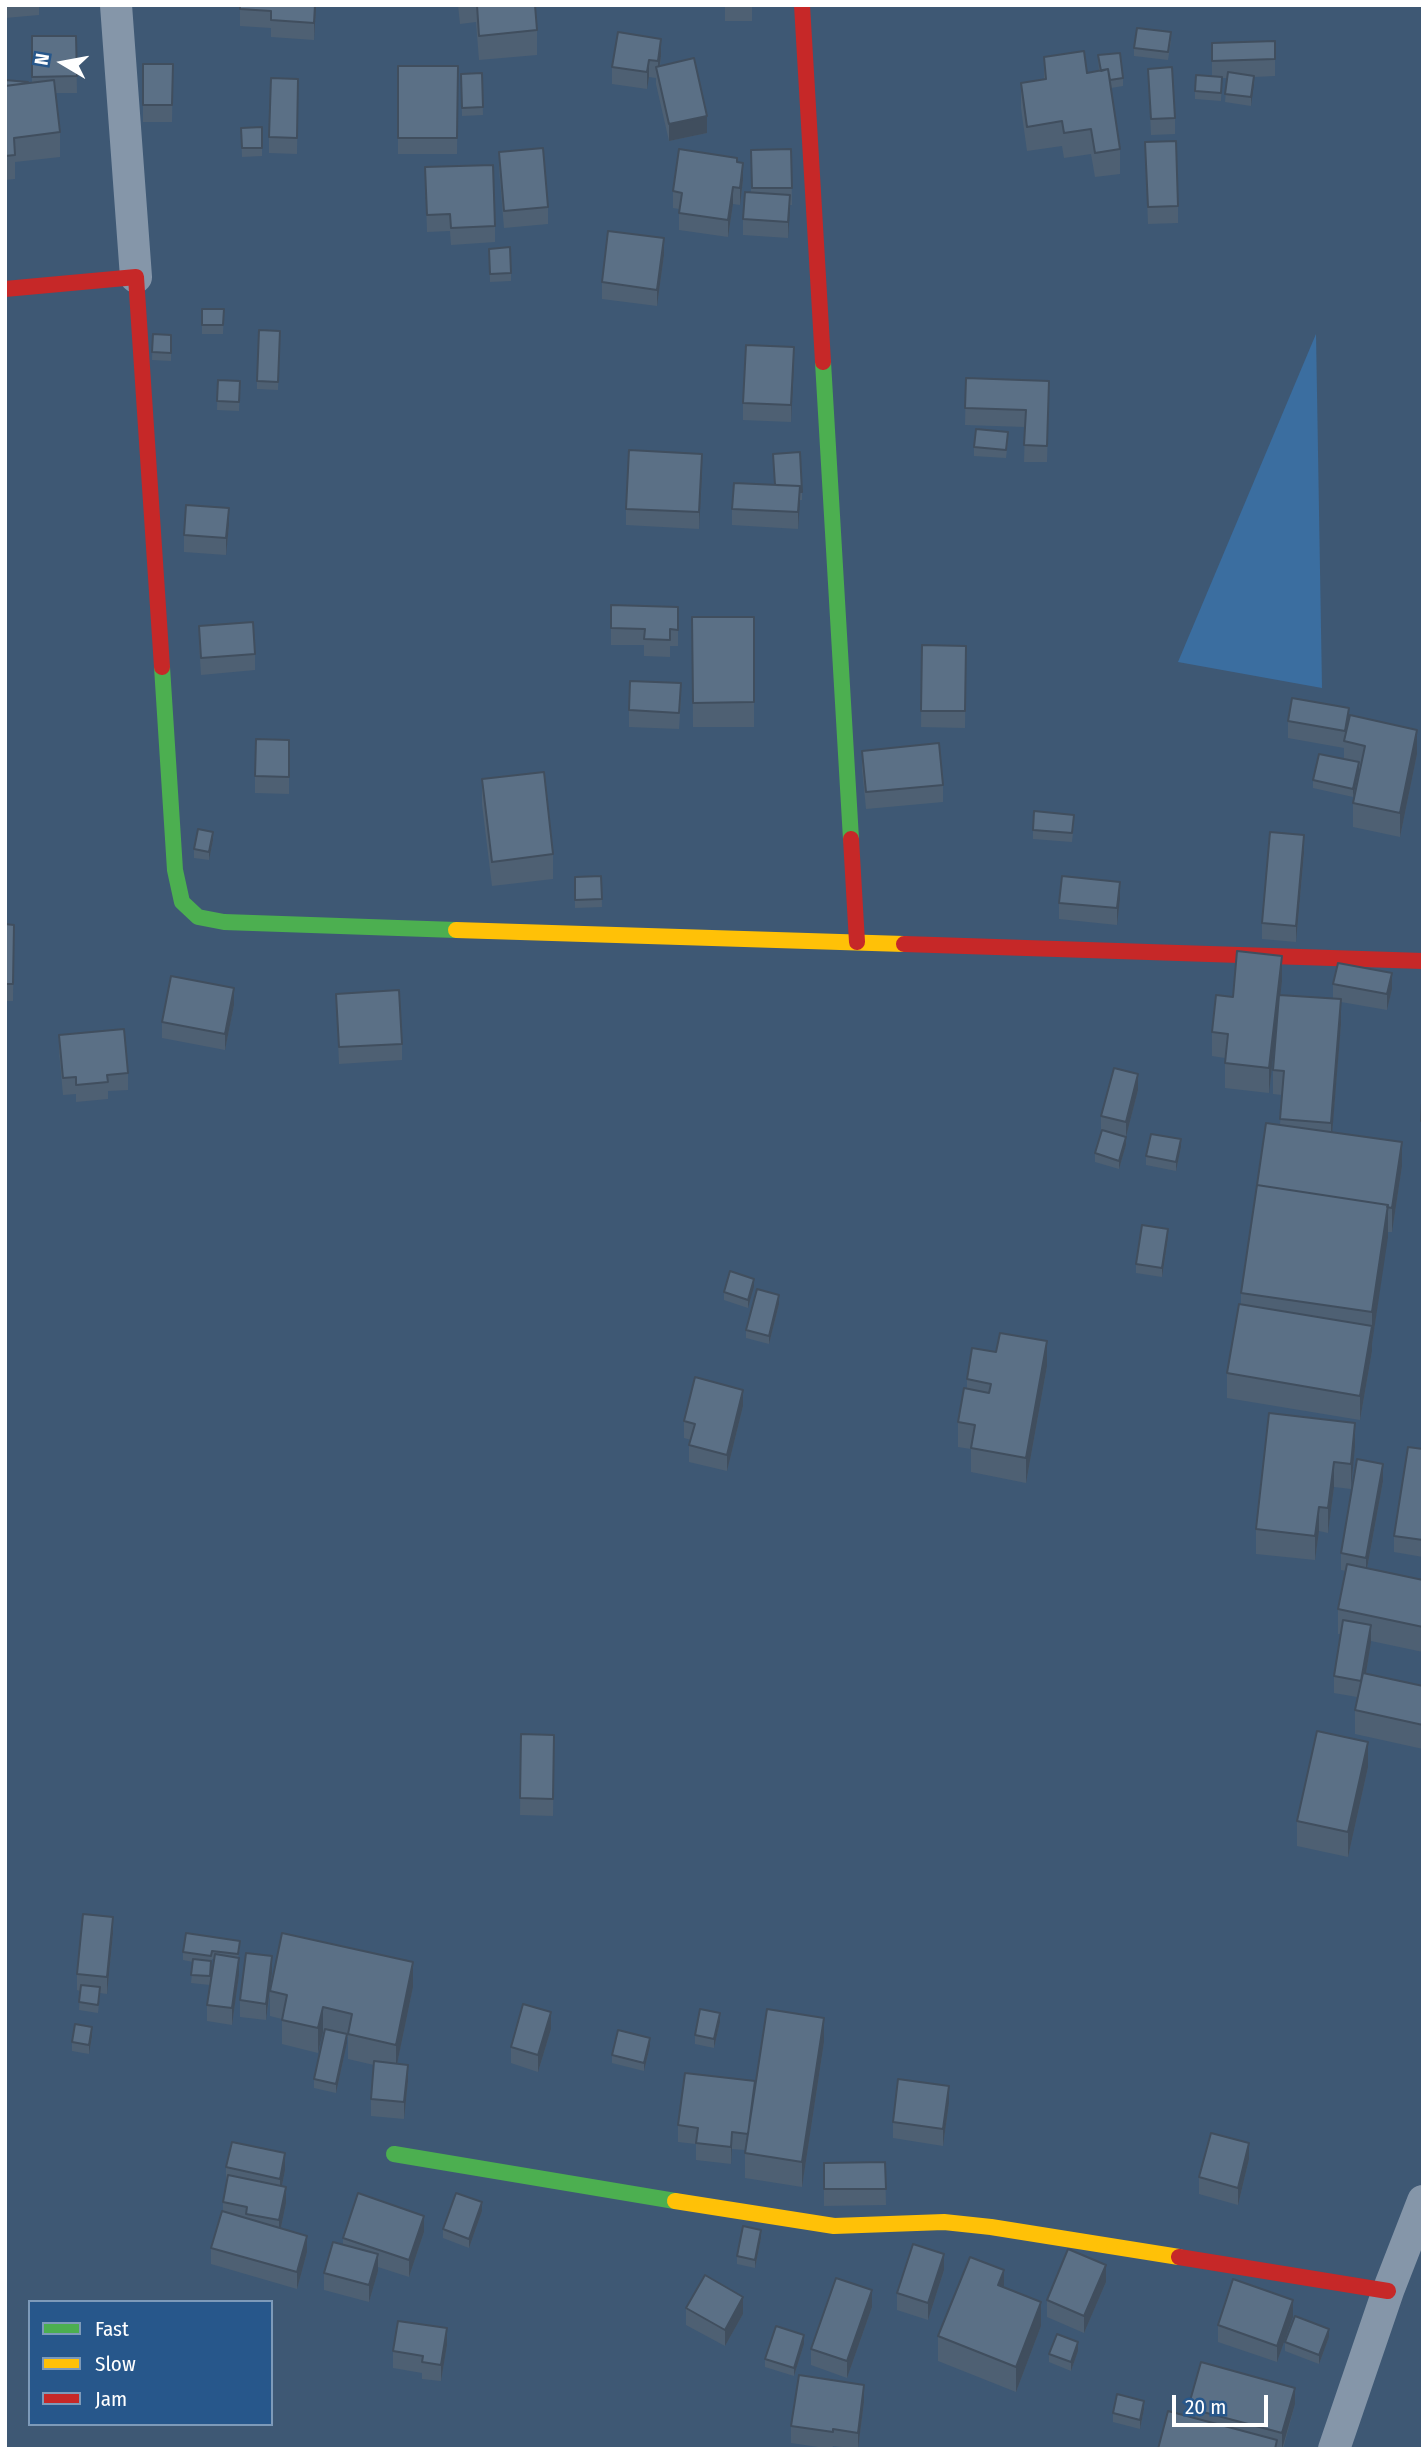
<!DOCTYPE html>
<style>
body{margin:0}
#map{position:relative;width:1428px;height:2454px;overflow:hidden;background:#3e5874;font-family:"Fira Sans Condensed",sans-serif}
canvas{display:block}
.frame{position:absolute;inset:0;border:7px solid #fff;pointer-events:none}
.legend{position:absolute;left:28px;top:2300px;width:245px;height:126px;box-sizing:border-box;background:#27578b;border:2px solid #7d9ab9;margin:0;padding:9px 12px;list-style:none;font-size:21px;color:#fff}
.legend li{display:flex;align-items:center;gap:14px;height:35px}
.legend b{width:35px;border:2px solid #7d9ab9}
.north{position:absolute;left:28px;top:28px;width:70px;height:70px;-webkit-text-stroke:5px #27578b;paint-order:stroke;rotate:280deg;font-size:19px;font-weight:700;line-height:28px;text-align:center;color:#fff}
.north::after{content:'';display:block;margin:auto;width:24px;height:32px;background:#fff;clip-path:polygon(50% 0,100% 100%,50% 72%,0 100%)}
.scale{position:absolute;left:1172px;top:2395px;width:96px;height:32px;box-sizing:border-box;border:4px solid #fff;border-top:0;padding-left:9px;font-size:21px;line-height:24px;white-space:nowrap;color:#fff;-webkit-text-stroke:5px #27578b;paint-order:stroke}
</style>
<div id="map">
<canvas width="1428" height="2454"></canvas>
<div class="frame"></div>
<ul class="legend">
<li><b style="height:9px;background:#4caf50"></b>Fast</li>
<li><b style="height:9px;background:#ffc107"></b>Slow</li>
<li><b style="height:9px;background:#c62828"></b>Jam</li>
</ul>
<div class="north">N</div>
<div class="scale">20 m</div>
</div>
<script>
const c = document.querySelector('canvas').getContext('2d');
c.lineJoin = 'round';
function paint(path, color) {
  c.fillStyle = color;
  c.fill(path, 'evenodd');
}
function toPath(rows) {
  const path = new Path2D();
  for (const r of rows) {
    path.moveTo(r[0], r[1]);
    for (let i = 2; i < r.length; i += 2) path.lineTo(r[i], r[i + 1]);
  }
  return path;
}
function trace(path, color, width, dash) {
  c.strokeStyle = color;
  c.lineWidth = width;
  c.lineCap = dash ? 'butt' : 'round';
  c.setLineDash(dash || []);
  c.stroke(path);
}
const green = toPath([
 [1316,334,1322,688,1178,662]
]);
const street = toPath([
 [116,5,136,277],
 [1334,2449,1388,2291,1423,2201]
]);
const fast = toPath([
 [823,362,851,839],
 [162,667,175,870,182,902,198,917,224,922,456,930],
 [394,2154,675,2201]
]);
const slow = toPath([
 [456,930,904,944],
 [675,2201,834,2226,944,2222,991,2227,1179,2257]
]);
const jam = toPath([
 [802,5,823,362],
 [5,289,136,277,162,667],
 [851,839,857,942],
 [904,944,1423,961],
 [1179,2257,1388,2291]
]);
const wall = toPath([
 [5,5,39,5,39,15,5,18],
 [240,5,316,5,314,40,271,37,271,28,240,26],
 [458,5,535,5,537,30,537,55,479,60,476,22,460,24],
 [700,5,770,5,770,7,752,7,752,21,725,21,725,6],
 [32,36,76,36,77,93,55,93,60,132,60,157,15,162,15,179,5,180,5,80,32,83],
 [1171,41,1168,60,1134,56,1134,48],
 [1275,41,1275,76,1254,77,1251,106,1225,102,1227,78,1222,78,1221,101,1195,99,1195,91,1212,76,1212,43],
 [1098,55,1123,78,1123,86,1111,88,1120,149,1120,174,1095,177,1091,154,1064,158,1062,146,1027,151,1021,108,1021,83,1044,79,1044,57,1087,73,1099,71],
 [661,56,660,66,707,133,669,141,656,84,656,78,649,77,647,89,612,84,612,67],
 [143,64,173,64,172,122,143,122],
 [398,66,458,66,457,154,398,154],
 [1148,69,1175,118,1175,134,1151,135],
 [482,73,483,115,462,116,461,74],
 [298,79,297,154,269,153,269,137],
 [262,127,262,156,242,157,241,128],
 [1145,142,1178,206,1178,223,1148,224],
 [791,149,792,205,790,205,788,238,743,235,743,219,751,192,751,150],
 [499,152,548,207,548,224,504,228,499,168],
 [737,162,743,180,740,205,733,204,728,237,679,230,679,209,673,208,673,191],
 [425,167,495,226,495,242,451,245,450,231,427,232],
 [489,249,511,273,511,281,490,282],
 [664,255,657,306,602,299,602,282],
 [202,309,224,309,223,334,202,334],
 [280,331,278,390,257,389,257,381],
 [153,334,171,335,171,361,152,360],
 [794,363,791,422,743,420,743,403],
 [966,378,1049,398,1047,462,1024,462,1025,427,965,425],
 [218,380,240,381,239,411,217,410],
 [1008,440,1006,458,974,456,974,447],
 [702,471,699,529,626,525,626,509],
 [802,492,802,500,800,500,798,529,732,525,732,509],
 [229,525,226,555,184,552,184,535],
 [611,605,678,607,678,646,670,646,670,657,644,656,644,645,611,645],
 [692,617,754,617,754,727,693,727],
 [199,626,255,654,255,670,201,675,199,643],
 [922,645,966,646,965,728,921,727],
 [681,700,679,729,629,727,629,710],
 [1349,720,1417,754,1400,837,1353,827,1353,803,1360,769,1353,797,1313,788,1313,780,1344,759,1344,748,1288,738,1288,721],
 [289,740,289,794,255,793,255,776],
 [862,751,943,785,943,802,866,809,862,768],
 [482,779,553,854,553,879,492,886,482,804],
 [1074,823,1072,842,1033,839,1033,830],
 [213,840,209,860,194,858,194,849],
 [1304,852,1296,942,1262,939,1262,923],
 [601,876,602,907,575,908,575,877],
 [1120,899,1117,925,1059,919,1059,903],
 [5,924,14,925,13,1001,5,1001],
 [1282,981,1280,995,1333,999,1333,984,1392,989,1387,1010,1341,1002,1341,1024,1332,1132,1402,1166,1392,1232,1388,1232,1372,1344,1372,1351,1360,1420,1227,1398,1227,1373,1241,1304,1241,1293,1280,1125,1282,1095,1273,1094,1273,1070,1276,1031,1269,1093,1225,1088,1225,1058,1212,1056,1212,1032,1233,997],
 [336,994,402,1044,402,1060,339,1064],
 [234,1005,225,1050,162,1038,162,1022],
 [59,1035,128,1073,128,1090,108,1091,108,1099,76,1102,76,1094,63,1095,59,1051],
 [1138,1090,1126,1137,1126,1145,1119,1169,1095,1162,1095,1153,1101,1132,1101,1116],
 [1423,1103,1423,1129,1421,1129],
 [1181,1147,1176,1171,1146,1165,1146,1156],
 [1168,1237,1162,1277,1136,1273,1136,1264],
 [754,1287,748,1308,724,1300,724,1292],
 [779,1304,769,1344,746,1338,746,1330],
 [996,1352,1047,1366,1026,1483,971,1472,971,1449,958,1447,958,1422,967,1389,967,1379],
 [743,1406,727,1471,689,1462,689,1445,691,1440,684,1438,684,1421],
 [1269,1413,1355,1447,1351,1489,1334,1487,1328,1533,1319,1531,1315,1560,1256,1554,1256,1529],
 [1423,1449,1423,1557,1394,1552,1394,1536],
 [1383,1481,1367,1569,1423,1580,1423,1652,1371,1641,1366,1674,1423,1686,1423,1749,1355,1734,1355,1710,1357,1697,1334,1693,1334,1676,1341,1634,1338,1634,1338,1609,1346,1571,1341,1570,1341,1553],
 [521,1734,554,1735,553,1816,520,1815],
 [1368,1767,1348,1857,1297,1846,1297,1821],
 [113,1933,107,1994,100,1993,98,2013,79,2010,80,1991,77,1990,77,1974],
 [240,1949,238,1958,239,1975,232,2025,207,2021,207,2005,210,1985,191,1983,193,1962,183,1960,183,1952],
 [212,1959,214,1959,210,1983,211,1963],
 [272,1973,270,1988,413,1987,397,2064,408,2081,404,2119,371,2116,371,2099,374,2065,348,2059,348,2037,347,2037,347,2043,336,2093,314,2088,314,2079,325,2032,323,2032,318,2053,282,2044,282,2019,270,2016,270,1993,266,2020,240,2017,240,2000],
 [720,2022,714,2048,695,2044,695,2035],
 [551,2029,538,2072,511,2063,511,2047],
 [92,2036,89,2054,72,2051,72,2042],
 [824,2042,802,2187,745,2178,745,2150,732,2149,731,2164,696,2160,696,2144,678,2142,678,2125,755,2088],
 [650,2046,644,2071,612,2063,612,2055],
 [949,2103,943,2146,893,2138,893,2122],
 [1249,2159,1238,2205,1199,2194,1199,2177],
 [885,2162,886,2205,824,2206,824,2163],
 [226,2167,285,2170,282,2186,286,2203,281,2228,307,2252,297,2289,211,2264,211,2248,223,2212,223,2202,226,2184],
 [482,2211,469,2248,443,2238,443,2229],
 [424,2232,409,2277,378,2267,378,2271,369,2302,324,2290,324,2273,343,2245,343,2238],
 [761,2238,755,2268,737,2264,737,2256],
 [944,2270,928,2320,897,2310,897,2293],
 [1106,2282,1084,2333,1047,2317,1047,2300],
 [1004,2287,1041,2326,1016,2392,938,2361,938,2336],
 [872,2307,847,2378,811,2365,811,2349],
 [686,2308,743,2314,725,2346,686,2325],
 [1293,2317,1277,2362,1218,2342,1218,2325],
 [1329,2337,1319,2364,1285,2351,1285,2342],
 [804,2344,794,2376,765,2367,765,2359],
 [447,2345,441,2381,422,2379,422,2373,393,2368,393,2351],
 [1078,2351,1071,2371,1049,2362,1049,2354],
 [864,2402,858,2449,833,2446,832,2449,791,2443,791,2426],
 [1295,2404,1283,2449,1158,2449,1188,2417,1188,2408],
 [1144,2409,1140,2429,1113,2422,1113,2413]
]);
const shadedWall = toPath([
 [315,5,316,5,314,40,314,23],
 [661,39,661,56,658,78,658,61],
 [649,60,649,77,647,89,647,72],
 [1254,76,1254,84,1251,106,1251,97],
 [707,116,707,133,669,141,669,124],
 [743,163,743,180,740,205,740,188],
 [733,187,733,204,728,237,728,220],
 [790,195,790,212,788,238,788,222],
 [664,238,664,255,657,306,657,290],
 [794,347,794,363,791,422,791,405],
 [702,454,702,471,699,529,699,512],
 [800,486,800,503,798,529,798,512],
 [229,508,229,525,226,555,226,538],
 [1349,708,1349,725,1345,741,1345,731],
 [1417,730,1417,754,1400,837,1400,813],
 [1359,762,1359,771,1353,797,1353,789],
 [213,832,213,840,209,860,209,852],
 [1304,835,1304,852,1296,942,1296,926],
 [1120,882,1120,899,1117,925,1117,908],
 [1282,956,1282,981,1269,1093,1269,1068],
 [1392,973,1392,989,1387,1010,1387,994],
 [234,988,234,1005,225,1050,225,1034],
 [1341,999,1341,1024,1331,1148,1331,1123],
 [1138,1074,1138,1090,1126,1137,1126,1145,1119,1169,1119,1161,1126,1138,1126,1122],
 [1181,1139,1181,1147,1176,1171,1176,1162],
 [1402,1142,1402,1166,1392,1232,1392,1208],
 [1388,1205,1388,1237,1372,1344,1372,1312],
 [1168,1229,1168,1237,1162,1277,1162,1268],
 [754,1279,754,1287,748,1308,748,1300],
 [779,1295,779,1304,769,1344,769,1336],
 [1372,1326,1372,1351,1360,1420,1360,1396],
 [1047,1341,1047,1366,1026,1483,1026,1458],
 [743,1390,743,1406,727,1471,727,1455],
 [1355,1423,1355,1447,1351,1489,1351,1464],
 [1334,1462,1334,1487,1328,1533,1328,1508],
 [1383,1464,1383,1481,1366,1574,1366,1558],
 [1319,1507,1319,1531,1315,1560,1315,1536],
 [1371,1625,1371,1642,1362,1698,1362,1681],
 [1368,1742,1368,1767,1348,1857,1348,1832],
 [113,1917,113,1933,107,1994,107,1977],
 [272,1956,272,1973,266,2020,266,2004],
 [239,1958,239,1975,232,2025,232,2008],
 [413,1962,413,1987,396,2069,396,2045],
 [323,2007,323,2032,318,2053,318,2028],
 [551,2012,551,2029,538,2072,538,2055],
 [720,2013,720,2022,714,2048,714,2039],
 [824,2018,824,2042,802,2187,802,2162],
 [92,2027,92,2036,89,2054,89,2045],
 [347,2034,347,2043,336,2093,336,2084],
 [650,2038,650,2046,644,2071,644,2063],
 [408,2065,408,2081,404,2119,404,2102],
 [949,2086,949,2103,943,2146,943,2129],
 [732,2132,732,2149,731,2164,731,2147],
 [1249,2143,1249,2159,1238,2205,1238,2188],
 [285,2153,285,2170,280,2196,280,2179],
 [286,2187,286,2203,279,2237,279,2220],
 [482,2202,482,2211,469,2248,469,2239],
 [424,2216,424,2232,409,2277,409,2260],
 [761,2230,761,2238,755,2268,755,2260],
 [307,2236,307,2252,297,2289,297,2272],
 [378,2254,378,2271,369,2302,369,2285],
 [944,2254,944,2270,928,2320,928,2303],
 [1106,2265,1106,2282,1084,2333,1084,2316],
 [1004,2270,1004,2295,998,2285],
 [872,2290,872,2307,847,2378,847,2361],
 [743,2297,743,2314,725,2346,725,2330],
 [1293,2300,1293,2317,1277,2362,1277,2346],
 [1041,2302,1041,2326,1016,2392,1016,2367],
 [447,2328,447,2345,441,2381,441,2365],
 [1329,2329,1329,2337,1319,2364,1319,2355],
 [804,2335,804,2344,794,2376,794,2368],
 [1078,2342,1078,2351,1071,2371,1071,2362],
 [864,2385,864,2402,858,2449,858,2433],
 [1295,2388,1295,2404,1282,2449,1282,2433],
 [1144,2401,1144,2409,1140,2429,1140,2420]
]);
const building = toPath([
 [240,5,315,5,314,23,271,20,271,11,240,9,240,5],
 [477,5,535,5,537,30,479,36,477,5],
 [1137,28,1171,32,1168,52,1134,48,1137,28],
 [618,32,661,39,658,61,649,60,647,72,612,67,618,32],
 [32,36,76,36,77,76,32,77,32,36],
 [1275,41,1275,59,1212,61,1212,43,1275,41],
 [1084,51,1087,73,1108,69,1120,149,1095,153,1091,129,1064,133,1062,121,1027,127,1021,83,1046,79,1044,57,1084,51],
 [1120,53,1123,78,1110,80,1108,69,1101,71,1098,55,1120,53],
 [694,58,707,116,669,124,656,67,694,58],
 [143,64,173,64,172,105,143,105,143,64],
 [398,66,458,66,457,138,398,138,398,66],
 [1172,67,1175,118,1151,119,1148,69,1172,67],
 [1228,72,1254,76,1251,97,1225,94,1228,72],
 [482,73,483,107,462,108,461,74,482,73],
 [1196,75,1222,77,1221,93,1195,91,1196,75],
 [271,78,298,79,297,138,269,137,271,78],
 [5,80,28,82,28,83,5,86,5,80],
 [54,80,60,132,14,138,15,155,5,156,5,86,54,80],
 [262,127,262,148,242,148,241,128,262,127],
 [1176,141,1178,206,1148,207,1145,142,1176,141],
 [543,148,548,207,504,211,499,152,543,148],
 [679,149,737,158,737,162,743,163,740,188,733,187,728,220,679,213,682,193,673,191,679,149],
 [791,149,792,188,752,188,751,150,791,149],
 [493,165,495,226,451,228,450,214,427,215,425,167,493,165],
 [745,192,790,195,788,222,743,219,745,192],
 [608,231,664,238,657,290,602,282,608,231],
 [510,247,511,273,490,274,489,249,510,247],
 [202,309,224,309,223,325,202,325,202,309],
 [259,330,280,331,278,382,257,381,259,330],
 [153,334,171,335,171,353,152,352,153,334],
 [746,345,794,347,791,405,743,403,746,345],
 [966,378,1049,381,1047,446,1024,445,1026,410,965,408,966,378],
 [218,380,240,381,239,402,217,401,218,380],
 [976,429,1008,432,1006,450,974,447,976,429],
 [629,450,702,454,699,512,626,509,629,450],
 [800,452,802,492,800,492,800,486,775,485,773,454,800,452],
 [734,483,800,486,798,512,732,509,734,483],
 [186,505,229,508,226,538,184,535,186,505],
 [611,605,678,607,678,630,670,629,670,640,644,639,645,629,611,628,611,605],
 [692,617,754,617,754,702,693,703,692,617],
 [253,622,255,654,201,658,199,626,253,622],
 [922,645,966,646,965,711,921,711,922,645],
 [630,681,681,683,679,713,629,710,630,681],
 [1292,698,1349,708,1345,731,1288,721,1292,698],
 [1350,715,1417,730,1400,813,1353,803,1365,746,1344,741,1350,715],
 [256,739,289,740,289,777,255,776,256,739],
 [939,743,943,785,866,792,862,751,939,743],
 [1319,754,1359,762,1353,789,1313,780,1319,754],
 [544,772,553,854,492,862,482,779,544,772],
 [1034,811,1074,815,1072,833,1033,830,1034,811],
 [198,829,213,832,209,852,194,849,198,829],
 [1270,832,1304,835,1296,926,1262,923,1270,832],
 [601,876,602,899,575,900,575,877,601,876],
 [1062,876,1120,882,1117,908,1059,903,1062,876],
 [5,924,14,925,13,984,5,984,5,924],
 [1237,951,1282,956,1269,1068,1225,1063,1228,1034,1212,1032,1216,995,1233,997,1237,951],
 [1338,963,1392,973,1387,994,1333,984,1338,963],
 [171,976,234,988,225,1034,162,1022,171,976],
 [399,990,402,1044,339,1047,336,994,399,990],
 [1279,995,1341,999,1331,1123,1280,1119,1284,1071,1273,1070,1279,995],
 [124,1029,128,1073,107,1075,108,1082,76,1085,76,1077,63,1078,59,1035,124,1029],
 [1114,1068,1138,1074,1126,1122,1101,1116,1114,1068],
 [1422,1103,1423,1103,1423,1121,1421,1121,1422,1103],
 [1266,1123,1402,1142,1392,1208,1387,1207,1388,1205,1257,1185,1266,1123],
 [1102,1130,1126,1137,1119,1161,1095,1153,1102,1130],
 [1151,1134,1181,1139,1176,1162,1146,1156,1151,1134],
 [1257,1185,1388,1205,1372,1312,1241,1293,1257,1185],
 [1142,1225,1168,1229,1162,1268,1136,1264,1142,1225],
 [730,1271,754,1279,748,1300,724,1292,730,1271],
 [757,1289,779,1295,769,1336,746,1330,757,1289],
 [1239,1304,1372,1326,1360,1396,1227,1373,1239,1304],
 [1000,1333,1047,1341,1026,1458,971,1448,975,1425,958,1422,964,1388,989,1393,991,1384,967,1379,972,1348,996,1352,1000,1333],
 [695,1377,743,1390,727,1455,689,1445,695,1424,684,1421,695,1377],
 [1269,1413,1355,1423,1351,1464,1334,1462,1328,1508,1319,1507,1315,1536,1256,1529,1269,1413],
 [1408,1447,1423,1449,1423,1540,1394,1536,1408,1447],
 [1357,1459,1383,1464,1366,1558,1341,1553,1357,1459],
 [1347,1564,1423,1580,1423,1627,1338,1609,1347,1564],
 [1343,1620,1371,1625,1361,1681,1334,1676,1343,1620],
 [1363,1673,1423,1686,1423,1725,1355,1710,1363,1673],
 [1317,1731,1368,1742,1348,1832,1297,1821,1317,1731],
 [521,1734,554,1735,553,1799,520,1798,521,1734],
 [83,1914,113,1917,107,1977,77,1974,83,1914],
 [186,1933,240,1941,238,1954,212,1951,211,1956,183,1952,186,1933],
 [282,1933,413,1962,396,2045,348,2034,352,2014,323,2007,318,2028,282,2020,287,1995,270,1991,282,1933],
 [246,1953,272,1956,266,2004,240,2000,246,1953],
 [215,1954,239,1958,232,2008,207,2005,215,1954],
 [193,1959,211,1961,210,1976,191,1975,193,1959],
 [81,1985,100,1987,98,2005,79,2002,81,1985],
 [523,2004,551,2012,538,2055,511,2047,523,2004],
 [700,2009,720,2013,714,2039,695,2035,700,2009],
 [767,2009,824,2018,802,2162,745,2153,767,2009],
 [75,2024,92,2027,89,2045,72,2042,75,2024],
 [325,2029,347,2034,336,2084,314,2079,325,2029],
 [618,2030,650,2038,644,2063,612,2055,618,2030],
 [374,2061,408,2065,404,2102,371,2099,374,2061],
 [685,2073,755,2081,748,2134,732,2132,731,2147,696,2143,698,2128,678,2125,685,2073],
 [898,2079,949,2086,943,2129,893,2122,898,2079],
 [1211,2133,1249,2143,1238,2188,1199,2177,1211,2133],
 [232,2142,285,2153,280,2179,226,2167,232,2142],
 [885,2162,886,2189,824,2189,824,2163,885,2162],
 [228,2175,286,2187,279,2220,246,2214,247,2207,223,2202,228,2175],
 [358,2193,424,2216,409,2260,343,2238,358,2193],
 [456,2193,482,2202,469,2239,443,2229,456,2193],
 [222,2211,307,2236,297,2272,211,2248,222,2211],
 [743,2226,761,2230,755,2260,737,2256,743,2226],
 [333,2242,378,2254,369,2285,324,2273,333,2242],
 [913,2244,944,2254,928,2303,897,2293,913,2244],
 [1068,2249,1106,2265,1084,2316,1047,2300,1068,2249],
 [970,2257,1004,2270,998,2285,1041,2302,1016,2367,938,2336,970,2257],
 [705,2275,743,2297,725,2330,686,2308,705,2275],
 [836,2278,872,2290,847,2361,811,2349,836,2278],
 [1233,2279,1293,2300,1277,2346,1218,2325,1233,2279],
 [1295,2316,1329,2329,1319,2355,1285,2342,1295,2316],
 [398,2321,447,2328,441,2365,422,2362,423,2356,393,2351,398,2321],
 [776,2326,804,2335,794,2368,765,2359,776,2326],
 [1057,2334,1078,2342,1071,2362,1049,2354,1057,2334],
 [1201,2362,1295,2388,1282,2433,1188,2408,1201,2362],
 [799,2375,864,2385,858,2433,833,2429,833,2432,791,2426,799,2375],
 [1117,2394,1144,2401,1140,2420,1113,2413,1117,2394],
 [1168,2411,1277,2440,1275,2449,1158,2449,1168,2411]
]);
paint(green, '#3b6ea0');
trace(street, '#8596a9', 32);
trace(fast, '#4caf50', 16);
trace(slow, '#ffc107', 16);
trace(jam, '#c62828', 16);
paint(wall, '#4e6073');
paint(shadedWall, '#404e5e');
paint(building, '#5b7086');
trace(building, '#404e5e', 2);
</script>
